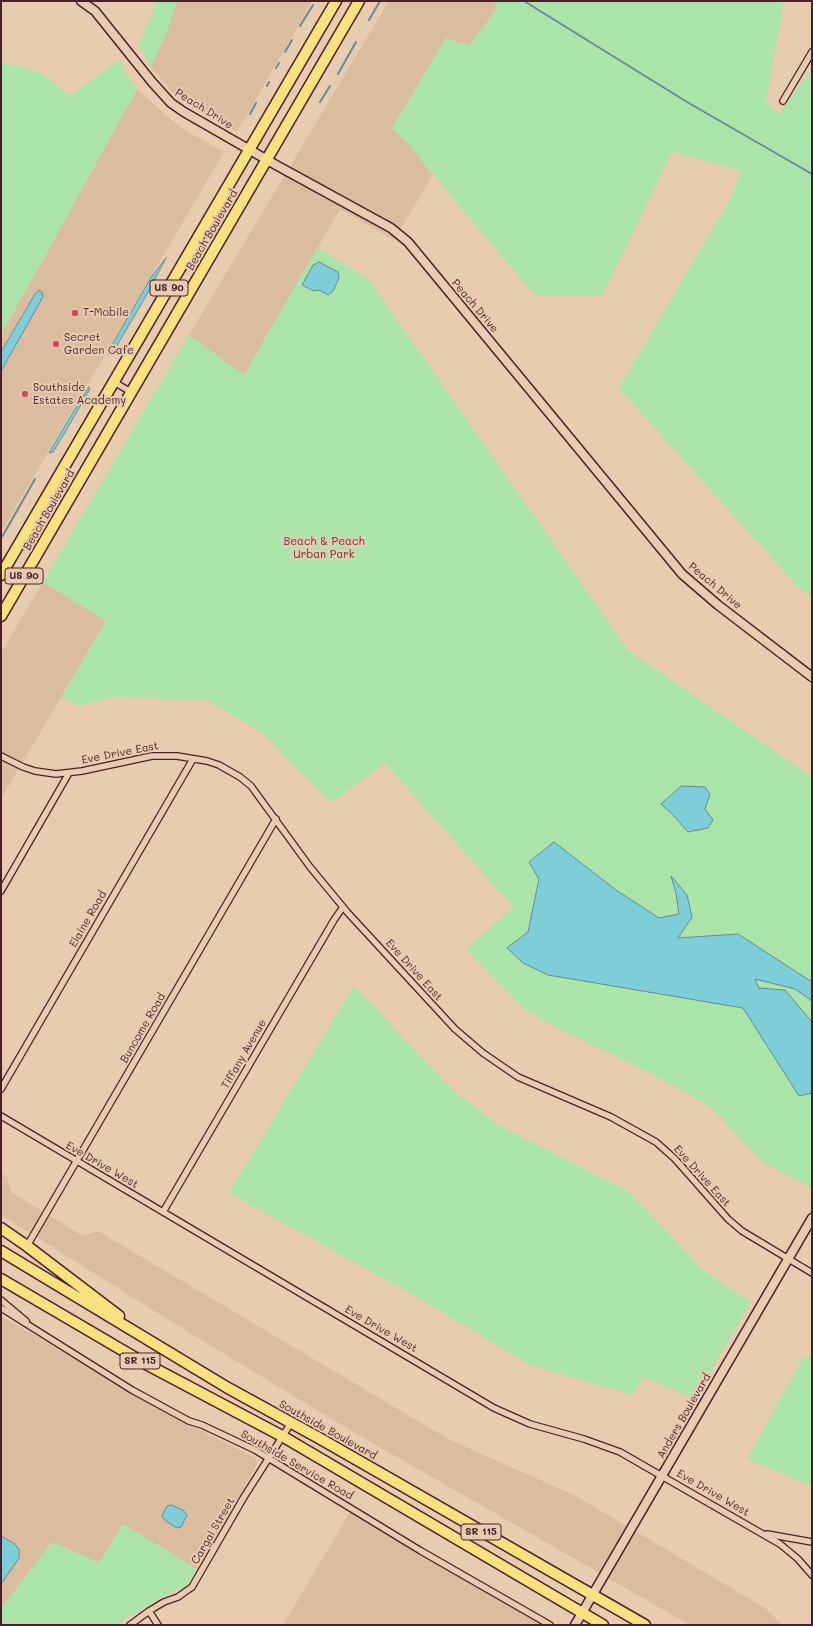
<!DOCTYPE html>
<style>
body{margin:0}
#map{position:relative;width:813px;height:1626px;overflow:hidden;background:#e8ccaf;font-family:Mali,sans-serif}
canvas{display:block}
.frame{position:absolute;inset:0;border:2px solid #4a1f2b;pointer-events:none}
</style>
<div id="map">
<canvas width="813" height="1626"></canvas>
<div class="frame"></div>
</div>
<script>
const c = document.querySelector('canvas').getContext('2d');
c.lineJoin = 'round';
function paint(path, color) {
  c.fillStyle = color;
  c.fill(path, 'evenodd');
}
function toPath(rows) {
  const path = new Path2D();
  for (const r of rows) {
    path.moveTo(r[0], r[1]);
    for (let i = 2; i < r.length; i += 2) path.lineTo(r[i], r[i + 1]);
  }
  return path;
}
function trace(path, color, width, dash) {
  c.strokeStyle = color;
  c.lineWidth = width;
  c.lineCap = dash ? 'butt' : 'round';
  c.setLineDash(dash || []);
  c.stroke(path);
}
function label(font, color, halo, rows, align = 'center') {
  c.font = font + ' Mali,sans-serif';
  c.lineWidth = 4;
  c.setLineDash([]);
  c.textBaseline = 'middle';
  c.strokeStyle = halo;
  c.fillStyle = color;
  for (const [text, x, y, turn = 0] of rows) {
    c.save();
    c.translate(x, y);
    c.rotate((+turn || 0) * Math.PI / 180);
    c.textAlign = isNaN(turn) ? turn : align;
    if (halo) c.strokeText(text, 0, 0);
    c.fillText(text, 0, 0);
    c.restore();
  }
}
const built = toPath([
 [176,1,312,1,237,132,173,93,148,64],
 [389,1,494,1,497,9,469,45,446,38,392,128,409,145,433,175,394,240,340,209,244,375,189,335],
 [137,89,181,128,224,152,1,532,1,334,38,269],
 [43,582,106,621,1,799,1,653],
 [1,1173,7,1177,11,1192,83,1236,98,1231,450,1440,576,1496,765,1608,782,1625,690,1625,343,1426,172,1322,1,1215],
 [1,1316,184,1422,256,1458,257,1464,198,1570,123,1524,99,1563,52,1542,1,1609],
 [351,1511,548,1625,283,1625]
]);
const green = toPath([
 [153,1,178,1,167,32,151,67,139,44,156,5],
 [494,1,784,1,766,102,779,114,812,68,812,596,797,586,619,388,733,194,741,171,672,152,602,296,535,295,486,238,409,145,392,128,446,38,469,45,497,9],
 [119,60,137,89,38,269,1,334,1,62,42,73,70,96],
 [318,247,369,280,628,650,812,777,812,1188,764,1163,709,1106,652,1074,550,1024,523,1008,466,949,513,907,385,763,331,803,263,733,206,700,113,697,78,706,62,697,106,621,43,582,189,335,244,375],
 [354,986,453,1090,498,1125,628,1191,705,1272,751,1302,694,1399,644,1377,633,1395,529,1365,417,1297,229,1193],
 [812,1356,812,1486,747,1459,803,1358],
 [123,1524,198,1570,187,1584,122,1620,119,1625,1,1625,1,1609,52,1542,99,1563]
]);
const water = toPath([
 [166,258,146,296,115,349,108,355,109,350,152,276,166,258],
 [319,262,338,272,339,278,333,291,328,295,319,290,314,291,302,285,313,265,319,262],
 [39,290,42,292,43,297,1,371,1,352,35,294,39,290],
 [89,387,90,389,64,434,53,452,49,453,78,404,89,387],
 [681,786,705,787,710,794,705,809,713,820,708,828,688,832,673,815,661,804,681,786],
 [554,842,616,890,659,918,679,914,676,893,671,876,687,895,692,917,678,938,738,934,812,982,812,1001,795,989,755,979,759,988,785,990,812,1022,812,1093,799,1096,743,1008,548,975,523,963,507,948,528,932,539,879,529,862,554,842],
 [171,1505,183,1510,187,1515,181,1527,177,1528,166,1521,162,1516,167,1506,171,1505],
 [1,1536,15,1544,19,1550,19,1558,1,1584,1,1536]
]);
const stream = toPath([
 [524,1,687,102,812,174],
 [369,20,380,1],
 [300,26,313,5],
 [285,52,292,40],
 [276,68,279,63],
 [338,74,356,42],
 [267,86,269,82],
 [320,102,330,86],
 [250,114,256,103],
 [2,537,35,479]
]);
const street = toPath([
 [783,101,812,52],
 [114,382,131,392],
 [1,756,23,767,35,771,56,774,82,771,152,756,177,756,207,761,219,765,240,777,251,786,310,867,348,913,455,1029,483,1053,518,1077,611,1117,656,1142,675,1159,728,1219,742,1231,812,1273],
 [1,891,69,773],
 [1,1089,193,759],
 [1,1116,494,1408,530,1424,584,1439,620,1452,780,1544,798,1559,812,1575],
 [163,1212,334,920,343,907],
 [27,1246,276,819],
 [1,1300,26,1321],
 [1,1308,132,1390,189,1421,202,1425,255,1450,421,1551,550,1625],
 [767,1534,812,1542],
 [149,1611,158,1625],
 [130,1625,149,1611,164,1602,178,1597,192,1587,244,1497,291,1423]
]);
const secondary = toPath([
 [81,1,95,11,152,82,171,103,184,112,276,165,391,228,408,242,682,574,718,605,812,677],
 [575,1625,812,1218]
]);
const highway = toPath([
 [1,575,336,1],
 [1,616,359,1],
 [1,1228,27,1246,119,1316],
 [1,1251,228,1388,319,1438,645,1625],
 [1,1279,146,1364,282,1436,603,1625]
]);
const markers = [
 [75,313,4,"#d1495b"],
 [56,344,4,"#d1495b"],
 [25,394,4,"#d1495b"]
];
const shields = [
 [169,288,38],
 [24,576,38],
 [140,1361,40],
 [481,1532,40]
];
const shieldNames = [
 ["US 90",169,288],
 ["US 90",24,576],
 ["SR 115",140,1361],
 ["SR 115",481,1532]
];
const streetNames = [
 ["Peach Drive",204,109,32],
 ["Beach Boulevard",212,230,-60],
 ["Peach Drive",475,306,50],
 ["Beach Boulevard",49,510,-60],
 ["Peach Drive",715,586,40],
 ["Eve Drive East",120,753,-11],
 ["Elaine Road",88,919,-60],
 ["Eve Drive East",414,970,48],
 ["Buncome Road",143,1028,-60],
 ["Tiffany Avenue",244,1054,-60],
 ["Eve Drive West",102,1165,30],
 ["Eve Drive East",702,1176,48],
 ["Eve Drive West",381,1329,30],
 ["Anders Boulevard",684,1416,-60],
 ["Southside Boulevard",328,1430,29],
 ["Southside Service Road",297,1465,30],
 ["Eve Drive West",713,1493,30],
 ["Cargal Street",213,1531,-60]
];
const poiNames = [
 ["T-Mobile",83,313],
 ["Secret",64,338],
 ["Garden Cafe",64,351],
 ["Southside",33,388],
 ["Estates Academy",33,401]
];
const parkNames = [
 ["Beach & Peach",324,542],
 ["Urban Park",324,555]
];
paint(built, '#dabd9f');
paint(green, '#abe4a8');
paint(water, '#7eced9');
trace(water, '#698893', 1);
trace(stream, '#698893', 2);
trace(street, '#4a1f2b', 8);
trace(secondary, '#4a1f2b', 11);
trace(highway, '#4a1f2b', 13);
trace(street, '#e8ccaf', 5.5);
trace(secondary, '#e8ccaf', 8);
trace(highway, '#fae180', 10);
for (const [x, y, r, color] of markers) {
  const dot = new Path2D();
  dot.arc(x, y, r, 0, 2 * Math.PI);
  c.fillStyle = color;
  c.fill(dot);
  trace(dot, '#e8ccaf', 1.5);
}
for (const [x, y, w] of shields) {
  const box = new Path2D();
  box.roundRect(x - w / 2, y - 8, w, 16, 3);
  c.fillStyle = '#e8ccaf';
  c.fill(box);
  trace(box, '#4a1f2b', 1);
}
label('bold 10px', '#4a1f2b', null, shieldNames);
label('11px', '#4a1f2b', '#e8ccaf', streetNames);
label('11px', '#4a1f2b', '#e8ccaf', poiNames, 'left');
label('11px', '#543338', '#e8ccaf', parkNames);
</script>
